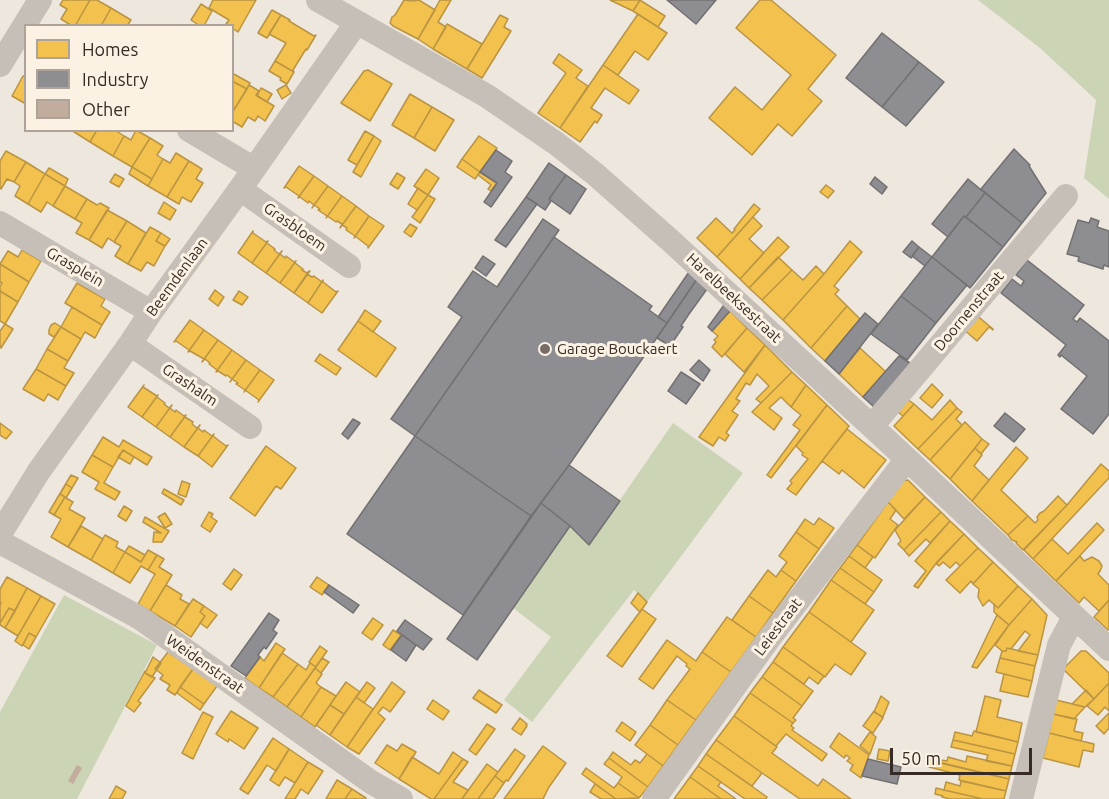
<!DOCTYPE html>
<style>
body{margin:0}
#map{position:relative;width:1109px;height:799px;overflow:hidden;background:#ede7de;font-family:Ubuntu,sans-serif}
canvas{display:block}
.legend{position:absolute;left:24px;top:24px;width:210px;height:108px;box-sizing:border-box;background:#fbf2e4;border:2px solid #ada398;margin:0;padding:8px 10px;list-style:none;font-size:18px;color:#372c25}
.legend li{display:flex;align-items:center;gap:12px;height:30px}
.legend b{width:30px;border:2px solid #ada398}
.scale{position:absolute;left:890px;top:748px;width:142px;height:27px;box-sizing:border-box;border:3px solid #372c25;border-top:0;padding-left:8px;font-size:18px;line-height:21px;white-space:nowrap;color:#372c25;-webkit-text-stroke:4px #fbf2e4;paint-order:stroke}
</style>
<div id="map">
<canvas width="1109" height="799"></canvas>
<ul class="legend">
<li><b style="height:16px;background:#f2c14e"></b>Homes</li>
<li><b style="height:16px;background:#8d8d92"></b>Industry</li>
<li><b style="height:16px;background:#c2ac9e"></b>Other</li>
</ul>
<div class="scale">50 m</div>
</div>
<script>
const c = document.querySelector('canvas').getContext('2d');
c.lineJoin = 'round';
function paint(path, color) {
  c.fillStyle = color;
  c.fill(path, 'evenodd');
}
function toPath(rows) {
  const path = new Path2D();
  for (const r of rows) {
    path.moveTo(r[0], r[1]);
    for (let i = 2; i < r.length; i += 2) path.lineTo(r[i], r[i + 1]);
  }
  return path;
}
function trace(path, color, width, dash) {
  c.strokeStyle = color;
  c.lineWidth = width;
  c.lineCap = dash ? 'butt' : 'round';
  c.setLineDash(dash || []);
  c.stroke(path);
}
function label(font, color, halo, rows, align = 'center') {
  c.font = font + ' Ubuntu,sans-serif';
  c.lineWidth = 6;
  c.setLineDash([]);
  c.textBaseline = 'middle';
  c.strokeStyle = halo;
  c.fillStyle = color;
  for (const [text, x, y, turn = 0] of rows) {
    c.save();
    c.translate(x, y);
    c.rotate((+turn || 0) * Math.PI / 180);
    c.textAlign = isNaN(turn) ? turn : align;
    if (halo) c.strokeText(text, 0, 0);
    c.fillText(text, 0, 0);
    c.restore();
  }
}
const green = toPath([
 [978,0,1109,0,1109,199,1084,178,1096,100,1040,48],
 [673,423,743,473,647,602,634,590,532,722,504,700,551,637,513,608,570,526,589,545],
 [64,595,157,645,77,799,0,799,0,712]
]);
const homes = toPath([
 [63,0,90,0,75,26,72,26,61,19,67,9,60,5,63,0],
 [90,0,97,0,111,8,101,26,75,26,90,0],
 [213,0,256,0,238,32,232,28,232,26,226,24,229,20,209,8,213,0],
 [404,0,411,1,419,0,435,10,418,39,393,26,390,23,392,17,395,15,404,0],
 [440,0,451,0,438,22,446,27,433,49,418,39,440,0],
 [610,0,640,0,633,11,610,0],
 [640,0,665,16,658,27,633,11,640,0],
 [760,0,771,0,836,55,808,89,822,101,792,136,778,124,752,155,709,118,735,87,762,110,791,75,736,28,760,0],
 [201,4,212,11,204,26,200,26,191,20,201,4],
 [111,8,131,20,127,26,101,26,111,8],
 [272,10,281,15,267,38,258,33,272,10],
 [638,14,667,33,648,60,635,51,618,75,603,65,638,14],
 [281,15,290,20,289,21,314,36,316,35,307,50,306,49,293,70,294,72,275,61,286,43,269,34,281,15],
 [500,15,508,19,504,27,511,31,482,78,467,69,500,15],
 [447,24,482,44,467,69,433,49,447,24],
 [559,54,582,70,576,78,588,86,560,128,538,113,566,73,553,63,559,54],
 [275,61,294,72,287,84,280,80,281,78,269,71,275,61],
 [603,65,639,90,629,104,605,88,591,108,602,115,597,123,595,121,580,142,560,128,603,65],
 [368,70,392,84,370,121,341,103,364,71,368,70],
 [232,73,250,83,247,89,232,81,232,73],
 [23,76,26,77,26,104,12,96,23,76],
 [232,81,247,89,232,113,232,81],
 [249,85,259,91,256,95,274,106,265,121,258,116,255,121,248,117,242,127,232,121,232,113,249,85],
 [286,85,291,93,282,99,277,90,286,85],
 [261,88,272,94,267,102,257,96,261,88],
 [410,94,432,107,414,138,392,125,410,94],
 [432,107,454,120,435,151,414,138,432,107],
 [71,130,97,130,90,142,71,130],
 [97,130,115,130,124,136,113,156,90,142,97,130],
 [136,130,150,138,132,167,113,156,124,136,131,140,136,130],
 [365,131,374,136,357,165,348,160,365,131],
 [374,136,381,141,361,177,353,172,374,136],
 [479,136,497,148,480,172,462,159,479,136],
 [150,138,163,146,157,155,163,159,152,179,132,167,150,138],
 [6,151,26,162,14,182,7,179,1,189,0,188,0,161,6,151],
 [176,153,189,161,167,197,148,186,163,159,170,163,176,153],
 [462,159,480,172,475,179,457,167,462,159],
 [189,161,202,169,196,179,203,183,191,202,182,197,179,204,167,197,189,161],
 [26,162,45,174,28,204,15,196,20,186,14,182,26,162],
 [299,166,314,176,298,198,299,196,286,187,284,188,299,166],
 [132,167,152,179,148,186,129,174,132,167],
 [49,168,68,179,65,186,45,174,49,168],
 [426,169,439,178,428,195,414,186,426,169],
 [480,172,497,183,491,191,488,189,491,185,478,175,480,172],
 [397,173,405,178,398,189,390,184,397,173],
 [45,174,65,186,53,206,47,202,41,212,28,204,45,174],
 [115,174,124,179,119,187,110,182,115,174],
 [314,176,328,186,312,208,314,205,309,201,308,203,300,197,298,198,314,176],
 [826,185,834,191,828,198,820,192,826,185],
 [65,186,87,199,75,219,53,206,65,186],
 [328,186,342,196,326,218,327,216,318,210,320,209,314,205,312,208,328,186],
 [418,188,428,195,417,210,408,204,418,188],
 [428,195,435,199,420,223,412,217,428,195],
 [342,196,356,206,340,228,342,224,337,221,336,222,327,216,326,218,342,196],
 [87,199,97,205,100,203,109,208,89,240,76,233,82,223,75,219,87,199],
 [164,202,176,210,170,220,158,213,164,202],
 [754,204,760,209,717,257,697,238,716,218,732,233,735,230,734,229,754,204],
 [356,206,369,216,354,238,355,236,346,230,347,228,342,225,340,228,356,206],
 [107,210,127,221,114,242,108,238,102,248,89,240,107,210],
 [369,216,384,226,368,248,368,246,355,236,354,238,369,216],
 [753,217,762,226,749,239,764,253,740,279,717,257,753,217],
 [127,221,146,233,128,264,115,256,121,246,114,242,127,221],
 [410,224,417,228,411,237,404,232,410,224],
 [150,227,161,233,156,241,165,246,154,266,147,262,141,271,128,264,150,227],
 [253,231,253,233,266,242,268,241,252,263,238,253,253,231],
 [161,233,170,239,165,246,156,241,161,233],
 [778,237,789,247,749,288,740,279,778,237],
 [268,241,267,243,275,249,274,250,279,254,282,251,266,273,252,263,268,241],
 [850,241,862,252,834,286,839,290,835,294,847,306,811,348,783,320,824,274,850,241],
 [22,250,41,261,29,282,0,264,8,251,18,257,22,250],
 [282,251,280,254,285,258,286,256,294,262,296,261,280,283,266,273,282,251],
 [778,257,792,270,762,300,749,288,778,257],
 [296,261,295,263,303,269,302,270,307,273,309,271,294,293,280,283,296,261],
 [0,264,29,282,18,302,0,291,0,286,2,283,0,282,0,264],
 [816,266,824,274,783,320,762,300,792,270,803,280,816,266],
 [310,271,307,274,312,277,314,276,322,282,323,280,308,303,294,293,310,271],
 [323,280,323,282,336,292,338,291,322,313,308,303,323,280],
 [77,283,105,299,101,306,110,312,102,325,65,303,77,283],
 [215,290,224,297,218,306,209,299,215,290],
 [0,291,18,302,5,324,0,321,0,291],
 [239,291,248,297,242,305,233,300,239,291],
 [847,306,860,319,825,361,811,348,847,306],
 [72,307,102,325,95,338,85,332,81,339,61,327,72,307],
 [365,310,381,321,373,332,358,321,365,310],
 [730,311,747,328,722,357,712,347,716,342,714,340,718,336,712,331,730,311],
 [974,313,993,329,993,330,989,327,977,341,962,328,974,313],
 [190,320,204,330,188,352,189,350,176,341,174,342,190,320],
 [358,321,396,348,376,377,338,350,358,321],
 [55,323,61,327,54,337,49,334,49,330,51,325,55,323],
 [5,324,13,329,1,348,0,347,0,331,5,324],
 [61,327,81,339,68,361,47,349,61,327],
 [747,328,765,345,744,372,725,354,747,328],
 [204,330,218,340,202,362,204,359,190,351,188,352,204,330],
 [218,340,232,350,216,372,217,370,209,364,210,363,205,359,202,362,218,340],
 [765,345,792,372,761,403,756,399,769,386,757,374,750,385,746,383,736,399,740,401,732,411,738,415,726,433,729,435,725,441,719,437,713,446,699,437,765,345],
 [860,348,886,372,863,397,839,374,860,348],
 [47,349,68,361,64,368,74,373,66,386,36,369,47,349],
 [232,350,246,360,230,382,232,379,227,375,226,376,218,371,216,372,232,350],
 [320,354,341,368,336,375,315,361,320,354],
 [246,360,260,370,244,392,245,390,236,384,238,383,232,379,230,382,246,360],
 [36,369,66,386,58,400,48,394,44,401,23,389,36,369],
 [260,370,274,380,258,402,259,400,245,390,244,392,260,370],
 [792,372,806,385,791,407,781,397,769,408,782,418,774,430,752,412,792,372],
 [932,384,943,395,932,408,920,398,932,384],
 [144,385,143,387,157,396,158,395,142,417,128,407,144,385],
 [806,385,827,405,771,478,767,475,800,430,793,425,801,415,791,407,806,385],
 [158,395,157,397,165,403,164,404,169,408,172,405,156,427,142,417,158,395],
 [907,399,914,404,903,416,899,413,898,409,907,399],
 [950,400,957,408,918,449,894,426,914,404,932,420,950,400],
 [172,405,170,408,175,412,176,410,184,416,186,415,170,437,156,427,172,405],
 [827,405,849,426,796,495,787,489,792,483,790,481,808,459,802,455,803,453,796,446,827,405],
 [957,408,962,412,956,419,962,425,930,460,918,449,957,408],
 [186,415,185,417,193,422,192,424,197,428,200,425,184,447,170,437,186,415],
 [965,422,982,439,950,479,930,460,965,422],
 [0,423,12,432,6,439,0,435,0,423],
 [200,425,198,428,203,432,204,430,212,436,214,434,198,456,184,447,200,425],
 [847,429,886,460,864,488,842,470,839,474,822,461,847,429],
 [214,434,213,436,226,446,228,445,212,467,198,456,214,434],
 [103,437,119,447,123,440,152,457,147,465,123,450,113,467,92,455,103,437],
 [982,439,989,444,981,454,975,448,982,439],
 [266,446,296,468,281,489,276,486,255,516,230,498,266,446],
 [1016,447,1028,458,1001,490,1028,516,1008,535,972,501,1016,447],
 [975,448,982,455,974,466,989,480,972,501,950,479,975,448],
 [123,450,134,457,130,464,118,457,123,450],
 [92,455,113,467,104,483,120,492,115,500,95,489,99,482,82,472,92,455],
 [1101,464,1109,471,1109,478,1033,559,1024,550,1067,505,1101,464],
 [71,475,78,478,72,488,66,484,60,494,65,497,54,515,49,512,71,475],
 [908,480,925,497,904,519,888,502,902,481,908,480],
 [182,481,190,484,186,497,178,494,182,481],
 [66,484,72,488,66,498,73,502,69,509,85,518,68,547,51,537,61,519,54,515,65,497,60,494,66,484],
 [164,489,184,500,181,505,162,493,164,489],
 [1058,496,1067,505,1023,550,1016,543,1017,542,1012,540,1008,535,1028,516,1035,523,1038,520,1037,517,1040,513,1044,511,1058,496],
 [925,497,941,512,904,550,898,544,901,541,895,530,925,497],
 [888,502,896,510,890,519,898,525,875,558,857,545,888,502],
 [124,506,132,511,126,521,118,516,124,506],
 [209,512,213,514,211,517,217,521,210,532,201,526,209,512],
 [941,512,950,521,930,543,926,539,909,556,904,550,941,512],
 [165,513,172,524,165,528,158,517,165,513],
 [145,517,169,531,162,542,153,542,154,532,161,533,143,522,145,517],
 [819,518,834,528,819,549,796,532,805,519,814,525,819,518],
 [950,521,964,534,934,566,918,588,914,586,926,571,915,561,950,521],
 [1097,523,1104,530,1056,581,1033,559,1052,539,1068,554,1097,523],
 [81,526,103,539,91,560,68,547,81,526],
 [796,532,819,549,796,581,781,570,787,562,779,556,796,532],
 [964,534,978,548,960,566,956,562,950,568,943,562,939,566,936,563,964,534],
 [105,535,118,542,116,547,125,552,113,573,91,560,105,535],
 [857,545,873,557,865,568,849,556,857,545],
 [129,546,145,555,141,562,125,552,129,546],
 [978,548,993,562,973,584,971,581,960,593,946,580,978,548],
 [148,550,157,555,148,570,141,566,130,583,113,573,125,552,141,562,148,550],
 [157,555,164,559,159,567,172,575,150,611,138,604,155,574,148,570,157,555],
 [849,556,882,580,874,592,840,568,849,556],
 [1080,556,1084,561,1092,557,1099,561,1102,566,1100,571,1098,574,1109,585,1109,600,1099,611,1084,597,1079,603,1056,581,1080,556],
 [993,562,1018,586,998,608,989,600,983,606,978,597,979,589,973,584,993,562],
 [840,568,874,592,865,604,831,580,840,568],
 [234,569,242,575,231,590,223,584,234,569],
 [768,570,776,577,781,570,796,581,773,613,749,596,768,570],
 [7,577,27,588,15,611,9,608,0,623,0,605,1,603,0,602,0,589,7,577],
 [317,577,329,585,322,595,310,587,317,577],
 [831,580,874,610,851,642,809,612,831,580],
 [166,585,182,595,180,599,189,604,175,626,150,611,166,585],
 [1018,586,1032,599,1009,625,994,612,994,604,998,608,1018,586],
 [27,588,41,596,18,636,5,628,27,588],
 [638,593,647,602,640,612,631,603,638,593],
 [41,596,55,604,36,637,29,633,22,646,15,641,41,596],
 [749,596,773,613,756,637,732,620,749,596],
 [193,599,204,606,200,612,205,616,191,637,175,626,193,599],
 [1032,599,1047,615,1038,655,1018,651,1030,635,1025,631,1011,649,1007,648,1006,651,1002,651,995,645,1009,625,1032,599],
 [1109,600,1109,629,1108,630,1094,617,1109,600],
 [204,606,217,615,207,628,200,623,205,616,200,612,204,606],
 [9,608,15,611,5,628,0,625,0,623,9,608],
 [642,609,656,619,622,667,607,656,642,609],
 [809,612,866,653,851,675,835,664,825,677,783,647,809,612],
 [997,615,1009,625,977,668,972,667,997,615],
 [727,617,756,637,731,672,702,652,727,617],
 [373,618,383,625,372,640,362,633,373,618],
 [393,630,401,635,390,650,383,645,393,630],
 [29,633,36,637,29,649,23,645,29,633],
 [667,640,696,661,702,652,731,672,696,720,667,700,690,669,686,666,687,664,677,656,653,689,639,679,667,640],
 [276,643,285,649,259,688,245,678,260,657,264,661,276,643],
 [320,646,327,651,316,667,309,662,320,646],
 [783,647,824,676,818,684,809,677,804,684,773,662,783,647],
 [1007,648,1038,655,1035,666,1000,658,1002,651,1006,651,1007,648],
 [1081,651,1086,651,1109,673,1109,683,1094,699,1063,669,1081,651],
 [168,652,193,669,175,695,167,690,170,685,160,679,163,675,155,669,168,652],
 [282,653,298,664,273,697,259,688,282,653],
 [153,657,161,663,152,677,145,673,153,657],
 [322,658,329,662,321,673,315,668,322,658],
 [1000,658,1035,666,1032,681,996,672,1000,658],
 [773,662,813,691,802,706,762,677,773,662],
 [310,663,316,667,287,707,273,697,298,664,306,670,310,663],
 [315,668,322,674,316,683,321,687,301,717,287,707,315,668],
 [193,669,217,686,204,704,180,687,193,669],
 [145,671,145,673,155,678,138,701,141,703,134,712,126,706,145,671],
 [1004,674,1032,681,1028,697,1000,691,1004,674],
 [762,677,802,706,793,718,796,720,793,723,750,693,762,677],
 [346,682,360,692,344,714,330,705,346,682],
 [367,682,375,688,364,703,356,697,367,682],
 [392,682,405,692,390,712,383,707,378,713,385,719,359,754,347,747,392,682],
 [1109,683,1109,711,1105,707,1098,715,1087,706,1109,683],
 [180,687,204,704,200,710,177,693,180,687],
 [321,687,336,696,315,727,301,717,321,687],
 [479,690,502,705,496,713,473,698,479,690],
 [1086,690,1094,699,1085,707,1072,704,1086,690],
 [750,693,793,723,791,726,794,728,792,730,827,754,822,761,786,734,776,746,734,716,750,693],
 [881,696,889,702,883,717,874,712,881,696],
 [985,696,1001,700,997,717,1022,723,1018,742,976,732,985,696],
 [356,697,373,709,347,747,330,735,356,697],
 [433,700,449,711,443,720,427,709,433,700],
 [667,700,696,720,678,745,650,725,667,700],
 [1056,700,1085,707,1074,719,1053,714,1056,700],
 [330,705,344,714,330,735,316,725,330,705],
 [231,711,258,728,244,749,229,739,228,742,216,734,231,711],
 [874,711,883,718,873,733,863,726,874,711],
 [203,712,213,717,193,759,182,753,203,712],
 [1109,713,1109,728,1104,734,1096,726,1109,713],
 [1053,714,1077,719,1074,731,1083,733,1081,741,1049,733,1053,714],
 [734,716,777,747,772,753,818,786,823,779,851,799,800,799,762,773,716,740,734,716],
 [520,718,527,724,526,725,527,726,521,735,512,729,520,718],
 [622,722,636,732,630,741,616,731,622,722],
 [487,724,495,729,476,755,469,750,487,724],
 [650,725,678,745,663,766,635,745,650,725],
 [974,731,1018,742,1015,754,953,740,955,732,972,736,974,731],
 [870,732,876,737,870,754,860,746,870,732],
 [839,733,869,755,861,778,850,770,853,765,847,761,850,758,846,755,844,758,830,747,839,733],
 [1049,733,1094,744,1093,752,1083,750,1079,767,1043,758,1049,733],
 [273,738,289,749,276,771,267,765,248,794,240,789,273,738],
 [716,740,762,773,752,786,706,754,716,740],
 [953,740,1015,754,1012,766,986,761,988,755,951,747,953,740],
 [402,744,416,752,399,779,375,763,387,745,397,751,402,744],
 [543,746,566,763,549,787,543,799,504,799,543,746],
 [289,749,308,762,295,783,285,777,279,786,270,780,289,749],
 [515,749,525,756,508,781,506,780,504,783,495,776,515,749],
 [879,749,890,751,888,761,877,759,879,749],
 [453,752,463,759,434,799,431,799,399,779,412,757,439,774,453,752],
 [613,752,631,765,635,760,640,763,647,754,663,766,648,787,609,758,613,752],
 [706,754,767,797,766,799,745,799,698,766,706,754],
 [967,756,1012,766,1009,779,940,763,941,760,947,761,948,757,966,762,967,756],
 [609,758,648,787,639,798,618,783,622,777,604,764,609,758],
 [463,759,468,762,453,782,468,790,462,799,434,799,463,759],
 [930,760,1009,779,1006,791,959,780,960,775,929,767,930,760],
 [308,762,323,771,308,794,301,789,295,799,285,799,308,762],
 [487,764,498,772,478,799,462,799,487,764],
 [698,766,721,782,718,786,736,799,721,799,690,777,698,766],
 [586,768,614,788,618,783,639,798,616,799,582,774,586,768],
 [495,776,504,783,493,799,478,799,495,776],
 [690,777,721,799,674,799,690,777],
 [337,780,352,789,345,799,326,799,337,780],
 [961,781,1006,791,1004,799,983,799,944,790,946,782,960,786,961,781],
 [595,784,616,799,601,799,590,792,595,784],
 [116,786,126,792,122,799,109,799,116,786],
 [936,788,944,790,983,799,950,799,942,797,943,796,935,794,936,788],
 [352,789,366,798,366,799,345,799,352,789]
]);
const industry = toPath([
 [667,0,716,0,696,24,667,0],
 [882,33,919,62,882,107,846,78,882,33],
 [919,62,944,82,906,126,882,107,919,62],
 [1014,149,1030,165,1029,166,1046,193,1022,223,981,189,1014,149],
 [496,150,512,161,505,172,512,177,491,207,484,202,497,183,480,172,496,150],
 [549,163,566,175,549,199,551,201,545,210,526,197,549,163],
 [566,175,586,189,570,214,549,199,566,175],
 [875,177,887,187,882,194,870,184,875,177],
 [968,179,985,193,966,217,964,216,948,237,932,224,968,179],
 [985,193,1022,223,1003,247,966,217,985,193],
 [526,197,537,204,506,247,495,240,526,197],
 [964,216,1003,247,970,288,932,257,964,216],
 [1091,218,1099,221,1097,227,1109,231,1109,267,1104,265,1103,269,1078,261,1079,257,1067,254,1078,220,1089,223,1091,218],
 [543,219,559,230,415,436,391,419,462,317,448,307,473,271,497,287,543,219],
 [554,237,652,306,649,310,667,323,569,465,531,516,415,436,554,237],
 [912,241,919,247,911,258,903,252,912,241],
 [919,247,932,257,925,266,912,256,919,247],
 [483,256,495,264,486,276,475,268,483,256],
 [932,257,967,285,936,323,901,296,932,257],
 [1027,260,1084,305,1073,319,1077,322,1080,318,1109,341,1109,414,1093,434,1061,409,1087,376,1061,355,1060,357,1058,355,1066,345,1001,293,1012,279,1021,286,1024,281,1016,275,1027,260],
 [689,272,697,279,667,323,658,317,689,272],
 [697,279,707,289,689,314,681,326,683,327,670,346,657,338,697,279],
 [901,296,936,323,907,360,871,334,901,296],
 [724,305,730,311,712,331,708,327,724,305],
 [865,313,878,324,839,374,825,361,865,313],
 [899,356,910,363,874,407,863,397,899,356],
 [699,360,710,370,703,381,690,370,699,360],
 [681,372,700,384,686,404,668,391,681,372],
 [1005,413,1025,429,1014,442,994,426,1005,413],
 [353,419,360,423,348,439,342,434,353,419],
 [415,436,531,516,463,615,347,534,415,436],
 [569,465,620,501,589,545,570,526,541,503,569,465],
 [541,503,570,526,477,660,447,639,541,503],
 [329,585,359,605,353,613,324,592,329,585],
 [269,613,279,620,273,630,277,633,266,649,264,647,258,655,260,657,246,676,231,666,269,613],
 [405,620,432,639,423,650,397,631,405,620],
 [402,635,416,645,406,661,391,650,402,635],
 [868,759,901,767,897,784,862,776,868,759]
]);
const building = toPath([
 [77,765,82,768,73,784,68,781]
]);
const minor = toPath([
 [318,0,487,96,557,144,595,174,672,242,907,459,1109,649],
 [0,65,40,0],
 [189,130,253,168],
 [240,189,349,266],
 [0,223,151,312],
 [130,344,250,427],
 [872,426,1066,196],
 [0,534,39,471,130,344,151,312,240,189,357,22],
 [0,542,140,618,371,782,401,799],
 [654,799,768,640,907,459],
 [1021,799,1059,645,1074,617]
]);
const markers = [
 [545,349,6,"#776d66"]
];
const streetNames = [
 ["Grasbloem",295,227,35],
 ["Grasplein",75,267,30],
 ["Beemdenlaan",177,277,-54],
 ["Harelbeeksestraat",734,298,43],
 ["Doornenstraat",969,311,-50],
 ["Grashalm",190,385,34],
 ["Leiestraat",778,627,-53],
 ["Weidenstraat",205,664,35]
];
const poiNames = [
 ["Garage Bouckaert",557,349]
];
paint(green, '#ccd4b6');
paint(homes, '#f2c14e');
trace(homes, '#ba9442', 1.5);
paint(industry, '#8d8d92');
trace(industry, '#737071', 1.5);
paint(building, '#c2ac9e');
trace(minor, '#c6bfb7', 24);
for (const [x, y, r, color] of markers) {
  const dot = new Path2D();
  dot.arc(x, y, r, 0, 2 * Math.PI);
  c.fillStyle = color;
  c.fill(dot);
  trace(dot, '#fbf2e4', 2);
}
label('15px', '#372c25', '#fbf2e4', streetNames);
label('15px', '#372c25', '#fbf2e4', poiNames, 'left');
</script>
